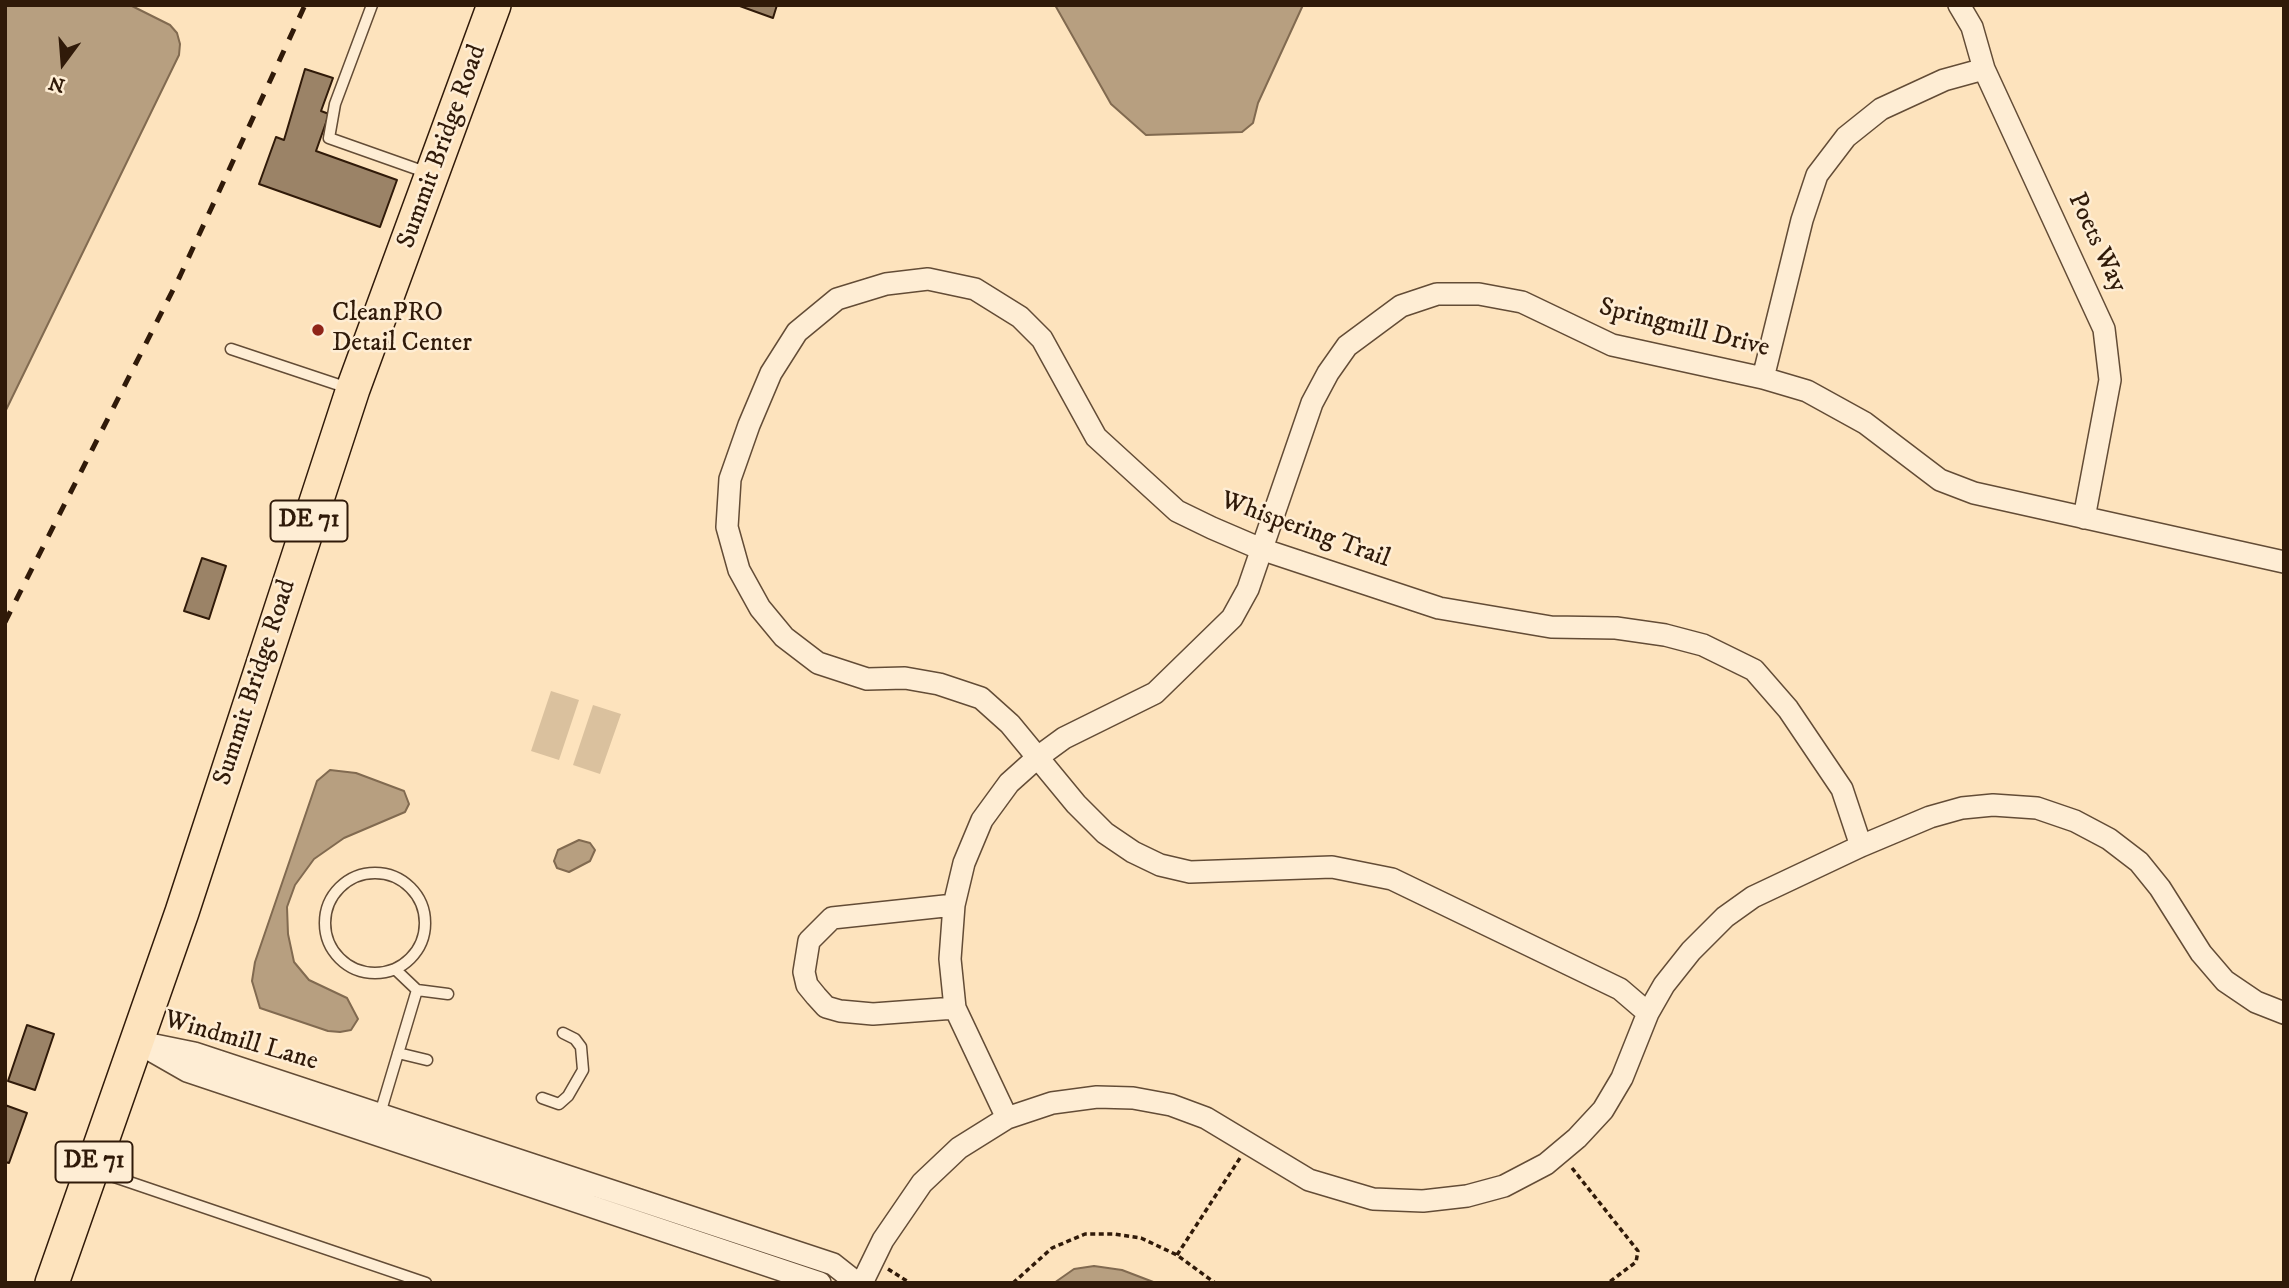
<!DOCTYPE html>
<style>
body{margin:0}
#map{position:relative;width:2289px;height:1288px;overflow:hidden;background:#fde3bd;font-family:"IM FELL DW Pica",serif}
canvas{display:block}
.frame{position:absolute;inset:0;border:7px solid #301a09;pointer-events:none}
.north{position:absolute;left:28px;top:28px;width:70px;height:70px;-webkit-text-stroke:5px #feedd4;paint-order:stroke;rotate:196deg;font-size:19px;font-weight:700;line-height:28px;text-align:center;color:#301a09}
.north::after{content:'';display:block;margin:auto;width:24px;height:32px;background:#301a09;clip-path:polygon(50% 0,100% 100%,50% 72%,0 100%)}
</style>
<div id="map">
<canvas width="2289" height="1288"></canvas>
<div class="frame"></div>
<div class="north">N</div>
</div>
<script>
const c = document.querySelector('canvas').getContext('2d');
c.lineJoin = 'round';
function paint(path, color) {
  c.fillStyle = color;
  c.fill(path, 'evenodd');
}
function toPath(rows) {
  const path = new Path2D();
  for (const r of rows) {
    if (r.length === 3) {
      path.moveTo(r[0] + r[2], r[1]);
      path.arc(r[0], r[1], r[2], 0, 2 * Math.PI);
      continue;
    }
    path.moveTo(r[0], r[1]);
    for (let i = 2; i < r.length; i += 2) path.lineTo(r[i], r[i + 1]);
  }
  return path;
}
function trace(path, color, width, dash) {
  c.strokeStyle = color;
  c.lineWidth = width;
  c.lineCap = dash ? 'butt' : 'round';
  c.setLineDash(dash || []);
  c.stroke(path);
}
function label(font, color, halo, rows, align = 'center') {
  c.font = font + ' "IM FELL DW Pica",serif';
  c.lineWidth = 5;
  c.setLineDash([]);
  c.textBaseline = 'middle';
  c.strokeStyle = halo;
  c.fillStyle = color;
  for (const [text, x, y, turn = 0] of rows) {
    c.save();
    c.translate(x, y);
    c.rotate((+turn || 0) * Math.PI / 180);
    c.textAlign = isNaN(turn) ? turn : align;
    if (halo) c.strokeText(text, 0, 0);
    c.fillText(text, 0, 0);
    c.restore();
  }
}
const green = toPath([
 [551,691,579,700,559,760,531,751],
 [593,705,621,714,600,774,573,765]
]);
const water = toPath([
 [5,5,130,5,170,25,177,33,180,44,179,55,5,412,5,5],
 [1055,5,1303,5,1258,103,1253,123,1242,132,1146,135,1111,104,1055,5],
 [330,770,356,773,404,791,409,804,405,812,344,838,314,859,295,885,287,907,288,934,294,962,309,980,347,998,358,1019,351,1030,340,1032,328,1031,260,1008,252,981,255,962,317,781,330,770],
 [579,840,590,843,595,850,590,861,569,872,557,868,554,861,558,850,579,840],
 [1094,1266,1122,1270,1156,1283,1054,1283,1074,1269,1094,1266]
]);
const building = toPath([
 [737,5,777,5,773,18,737,5],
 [305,69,333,78,321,111,329,114,316,151,397,180,380,227,259,184,276,137,284,140,305,69],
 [202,558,226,566,209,619,184,611,202,558],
 [27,1025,54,1034,35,1090,8,1081,27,1025],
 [5,1105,27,1113,9,1163,5,1162,5,1105]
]);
const path = toPath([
 [1572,1168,1638,1251,1636,1262,1608,1283],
 [1177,1255,1240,1158],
 [888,1269,910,1283],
 [1013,1283,1052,1248,1085,1234,1114,1234,1141,1238,1177,1255,1215,1283]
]);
const service = toPath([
 [372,5,335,104,329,138,428,173],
 [231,349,351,389],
 [375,923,50],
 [417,990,448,994],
 [398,1053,427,1060],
 [542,1098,559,1104,568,1096,583,1070,581,1047,575,1039,563,1033],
 [379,1117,417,990,396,970],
 [94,1170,426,1283]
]);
const minor = toPath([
 [1959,5,1972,27,1984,69,2104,329,2110,380,2084,518],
 [1763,378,1802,220,1817,175,1846,137,1881,109,1944,80,1984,69],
 [954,905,832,918,809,941,804,972,807,985,816,996,826,1007,840,1011,873,1014,955,1008],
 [1648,1013,1620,989,1392,879,1332,867,1190,872,1160,865,1133,852,1105,833,1076,804,1010,724,981,698,939,684,905,678,867,679,818,663,784,637,760,608,739,570,727,527,730,479,749,425,771,373,797,332,837,299,886,284,928,279,975,289,1020,317,1042,339,1096,437,1177,511,1212,528,1261,549,1439,608,1551,627,1616,628,1665,635,1703,645,1754,670,1788,709,1842,789,1861,846],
 [135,1041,194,1053,833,1264,857,1283],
 [152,1051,187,1071,820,1283],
 [1007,1118,955,1008,950,959,954,905,964,863,982,820,1009,783,1038,757,1064,738,1155,693,1232,618,1248,589,1312,403,1328,373,1347,346,1401,306,1437,294,1479,294,1522,302,1612,345,1763,378,1807,391,1865,423,1940,480,1974,493,2284,562],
 [862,1283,883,1240,922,1183,959,1148,1007,1118,1052,1103,1097,1097,1133,1098,1171,1105,1206,1118,1309,1180,1373,1199,1423,1201,1467,1196,1504,1186,1546,1164,1577,1138,1603,1110,1622,1078,1648,1013,1664,985,1691,951,1725,917,1753,897,1861,846,1930,817,1962,808,1993,805,2037,808,2075,821,2109,839,2139,862,2160,888,2201,953,2225,981,2256,1002,2284,1013]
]);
const primary = toPath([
 [52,1283,182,912,353,389,494,5]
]);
const rail = toPath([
 [5,622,180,276,305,5]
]);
const markers = [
 [318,330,7,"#8f2418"]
];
const shields = [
 [309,521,77],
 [94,1162,77]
];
const shieldNames = [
 ["DE 71",309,521],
 ["DE 71",94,1162]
];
const streetNames = [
 ["Summit Bridge Road",443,147,-70],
 ["Poets Way",2096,243,65],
 ["Springmill Drive",1684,329,14],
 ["Whispering Trail",1305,531,20],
 ["Summit Bridge Road",256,683,-72],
 ["Windmill Lane",241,1042,16]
];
const poiNames = [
 ["CleanPRO",332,315],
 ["Detail Center",332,345]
];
paint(green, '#dac19e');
paint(water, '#b79f80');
trace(water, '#816a50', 2);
paint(building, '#9b8367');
trace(building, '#301a09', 2);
trace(service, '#634c36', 13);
trace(minor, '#634c36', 24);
trace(primary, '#301a09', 36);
trace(path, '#301a09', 3.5, [5, 3.5]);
trace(service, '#feedd4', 10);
trace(minor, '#feedd4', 21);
trace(primary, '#fde3bd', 33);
trace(rail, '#301a09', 5, [12, 12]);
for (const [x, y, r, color] of markers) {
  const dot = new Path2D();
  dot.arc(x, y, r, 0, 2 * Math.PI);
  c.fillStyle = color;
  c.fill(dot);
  trace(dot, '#feedd4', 2.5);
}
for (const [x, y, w] of shields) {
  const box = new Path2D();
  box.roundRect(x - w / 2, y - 20.5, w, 41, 5);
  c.fillStyle = '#feedd4';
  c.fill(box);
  trace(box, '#301a09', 2);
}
label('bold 24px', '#301a09', null, shieldNames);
label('26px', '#301a09', '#feedd4', streetNames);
label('26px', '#301a09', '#feedd4', poiNames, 'left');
</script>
